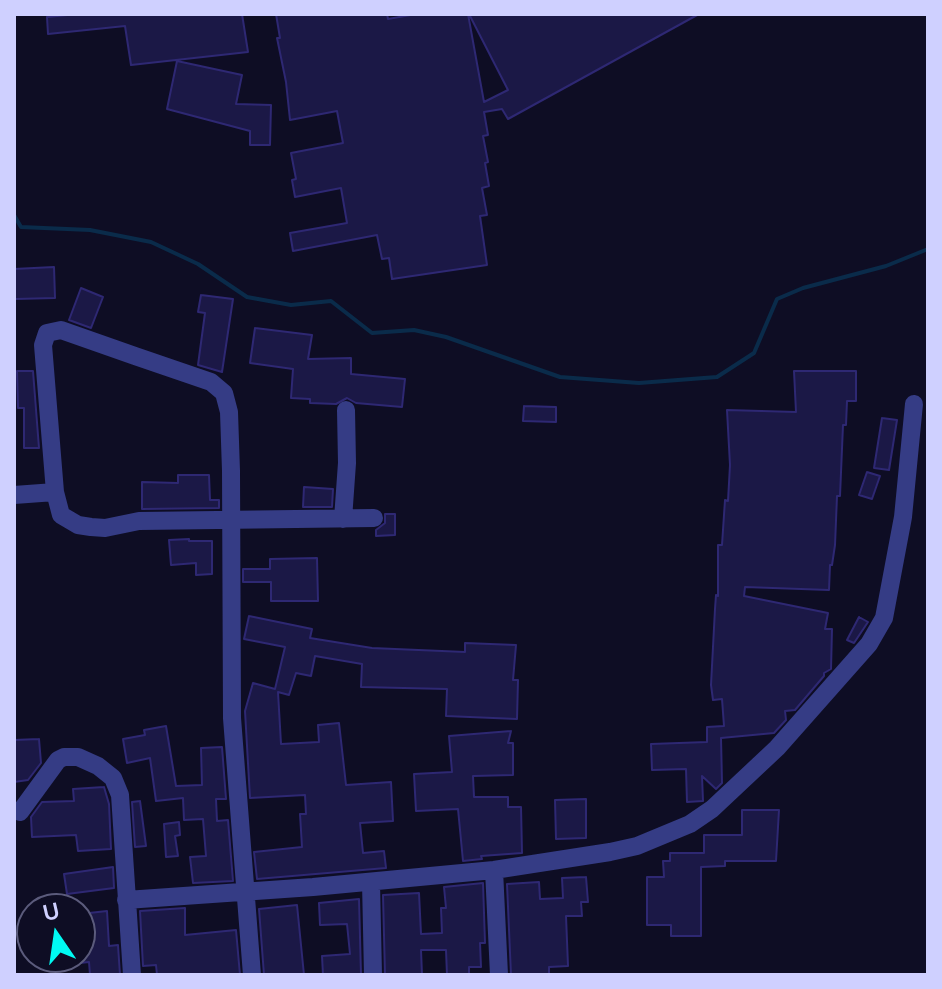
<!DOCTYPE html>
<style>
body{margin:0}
#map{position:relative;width:942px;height:989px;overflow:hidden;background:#0e0d24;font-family:Lato,sans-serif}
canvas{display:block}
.frame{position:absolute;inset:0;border:16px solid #cfd0ff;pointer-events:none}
.north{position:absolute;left:16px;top:893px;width:80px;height:80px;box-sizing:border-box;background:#0e0d24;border:2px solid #5b5b7c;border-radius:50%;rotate:347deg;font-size:22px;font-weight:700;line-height:32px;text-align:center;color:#cfd0ff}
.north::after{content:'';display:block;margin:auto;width:28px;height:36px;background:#00faf3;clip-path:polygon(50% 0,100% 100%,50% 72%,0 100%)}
</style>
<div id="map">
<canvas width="942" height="989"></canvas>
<div class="frame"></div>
<div class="north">U</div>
</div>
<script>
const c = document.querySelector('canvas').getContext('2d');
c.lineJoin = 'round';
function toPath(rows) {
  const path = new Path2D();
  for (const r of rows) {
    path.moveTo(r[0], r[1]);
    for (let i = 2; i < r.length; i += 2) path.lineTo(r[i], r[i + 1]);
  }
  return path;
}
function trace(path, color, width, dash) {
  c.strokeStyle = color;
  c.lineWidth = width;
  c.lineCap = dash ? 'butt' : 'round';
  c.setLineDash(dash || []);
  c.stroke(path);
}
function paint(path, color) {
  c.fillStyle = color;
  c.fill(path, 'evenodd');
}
const stream = toPath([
 [14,215,21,227,90,230,151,242,198,264,247,297,291,305,331,301,372,333,414,330,446,337,560,377,639,383,717,377,754,353,777,299,803,288,886,266,928,249]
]);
const building = toPath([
 [78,14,242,14,248,52,131,65,125,26,48,34,47,17,78,14],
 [276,14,387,14,388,19,416,14,468,14,484,102,508,90,469,14,699,14,508,119,502,109,484,112,488,135,483,136,488,162,485,163,489,186,482,188,487,215,480,216,487,265,392,279,389,258,382,259,377,235,293,251,290,233,347,223,341,188,295,197,292,180,296,179,291,153,343,143,337,111,290,120,286,82,277,38,280,38,276,14],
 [177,61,242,75,236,104,271,105,270,145,250,145,250,131,167,109,177,61],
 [54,267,55,298,15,299,14,269,54,267],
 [81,288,103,297,91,328,69,320,81,288],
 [201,295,233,299,222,372,198,365,205,313,198,312,201,295],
 [255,328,312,335,308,359,351,358,351,374,405,379,402,407,356,403,347,398,336,404,310,403,310,399,291,398,293,369,250,363,255,328],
 [17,371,33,371,39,448,24,448,24,408,18,408,17,371],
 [794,371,856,371,856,401,847,401,846,425,843,425,840,496,837,496,835,545,832,565,830,565,829,590,745,587,744,596,828,613,825,629,832,629,831,669,824,673,824,676,795,710,785,711,786,720,774,733,721,738,722,783,716,789,702,776,703,801,687,802,686,769,652,770,651,744,707,742,707,727,724,726,722,699,713,700,711,685,715,609,716,595,718,596,718,545,722,545,725,500,728,501,730,465,727,410,796,412,794,371],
 [524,406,556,407,556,422,523,421,524,406],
 [882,418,897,420,889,470,874,468,882,418],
 [867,472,880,476,872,499,859,495,867,472],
 [178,475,209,475,210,500,219,500,219,508,142,509,142,482,178,483,178,475],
 [304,487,333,489,332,507,303,507,304,487],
 [385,514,395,514,395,535,376,536,376,530,385,523,385,514],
 [189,539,189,541,212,541,212,574,196,575,196,563,171,565,169,540,189,539],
 [317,558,318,601,271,601,271,582,243,582,243,569,270,569,270,559,317,558],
 [249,616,312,629,310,638,372,648,465,652,465,643,516,645,513,680,518,680,517,719,446,716,447,689,361,687,362,664,315,656,311,676,296,673,289,695,278,692,281,744,319,742,318,725,339,723,346,785,391,782,393,821,360,823,363,853,384,851,386,868,257,879,254,852,302,847,300,814,306,814,305,795,250,798,245,711,253,683,275,689,285,647,244,639,249,616],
 [859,617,868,622,854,643,847,640,859,617],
 [166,726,176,786,202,785,201,748,222,747,226,799,216,799,217,821,228,820,233,881,193,883,190,857,206,856,203,819,184,820,183,798,156,801,150,758,127,763,123,739,145,735,144,730,166,726],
 [511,731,508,743,513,743,513,775,473,776,474,797,508,797,508,807,521,807,522,853,481,856,482,859,463,861,458,809,416,811,414,774,452,772,449,736,511,731],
 [39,739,41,763,28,780,14,782,14,740,39,739],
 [104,787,109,804,111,849,78,851,76,835,32,837,31,817,42,802,74,801,73,789,104,787],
 [586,799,586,838,556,839,555,800,586,799],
 [140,801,146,846,135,847,132,802,140,801],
 [742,810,779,810,776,861,725,861,725,866,701,867,701,936,671,936,671,925,647,925,647,877,664,877,663,861,670,861,670,853,704,853,704,835,742,835,742,810],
 [179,822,180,835,175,836,178,856,166,857,164,824,179,822],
 [113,867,114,888,67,894,64,874,113,867],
 [586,877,588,902,581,902,582,916,566,916,568,966,549,967,549,975,511,975,507,884,539,882,540,899,563,898,562,878,586,877],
 [483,883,485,943,480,943,481,967,469,967,469,975,447,975,446,950,421,950,422,975,385,975,383,895,419,893,421,934,442,933,441,908,446,908,444,887,483,883],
 [359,899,361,975,323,975,322,956,350,954,347,924,320,925,319,903,359,899],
 [297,905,304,975,264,975,259,909,297,905],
 [185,908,185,935,236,930,240,975,157,975,156,965,143,966,140,911,185,908],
 [107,911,109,946,118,945,120,975,90,975,89,962,80,963,80,914,107,911]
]);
const minor = toPath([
 [55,492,61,515,78,525,91,527,105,528,139,521,374,518],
 [14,495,55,492,43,345,47,333,61,330,135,356,211,382,224,393,229,412,231,471,232,718,252,975],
 [343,519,347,463,346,410],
 [20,812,58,760,64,757,78,757,98,766,113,778,120,795,132,975],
 [494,870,499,975],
 [371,882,373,975],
 [126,900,313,887,494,870,610,852,637,846,690,824,712,809,777,748,869,644,884,618,903,517,914,404]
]);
trace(stream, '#0a2b4a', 4);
paint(building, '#1b1846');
trace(building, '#2e2873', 2);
trace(minor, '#353c85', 18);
</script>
